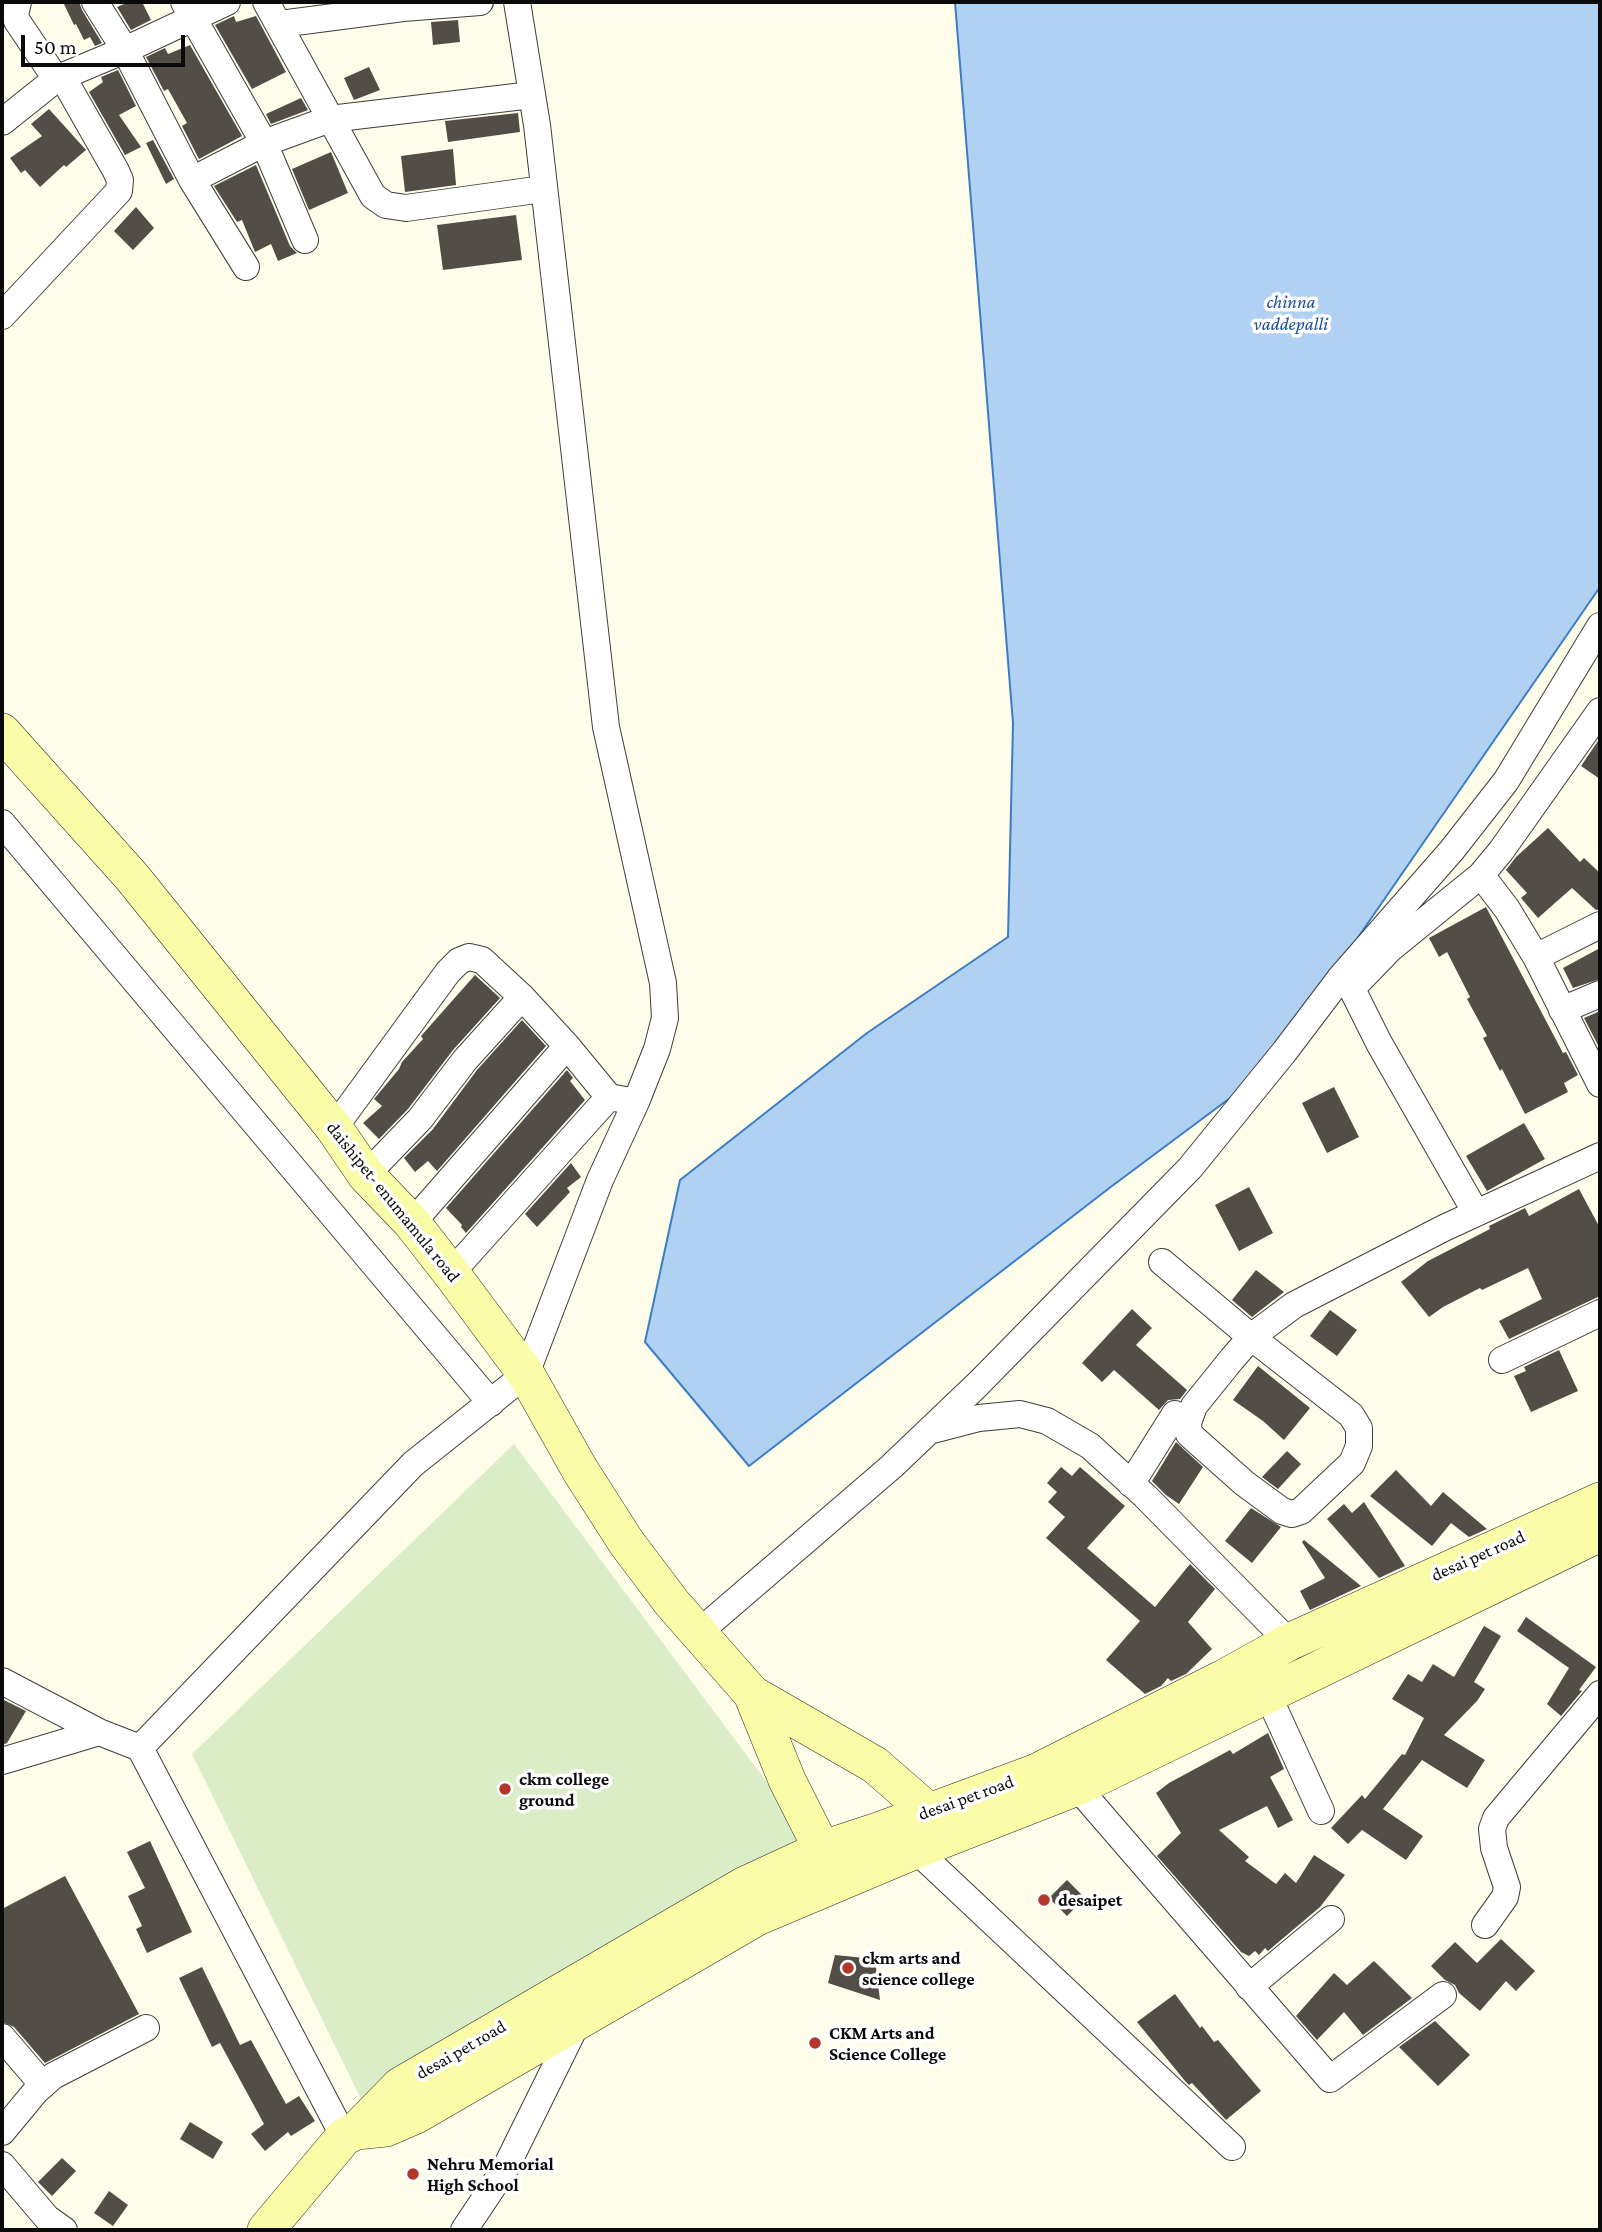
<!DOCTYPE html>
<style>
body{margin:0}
#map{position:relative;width:1602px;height:2232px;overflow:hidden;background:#fefde9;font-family:"Crimson Pro",serif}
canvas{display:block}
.frame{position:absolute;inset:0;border:4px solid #0a0a0a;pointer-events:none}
.scale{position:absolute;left:21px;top:35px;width:164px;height:32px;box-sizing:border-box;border:4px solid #0a0a0a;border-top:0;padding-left:9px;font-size:21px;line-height:24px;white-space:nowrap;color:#0a0a0a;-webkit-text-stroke:5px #fff;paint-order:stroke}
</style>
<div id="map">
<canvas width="1602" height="2232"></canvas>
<div class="frame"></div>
<div class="scale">50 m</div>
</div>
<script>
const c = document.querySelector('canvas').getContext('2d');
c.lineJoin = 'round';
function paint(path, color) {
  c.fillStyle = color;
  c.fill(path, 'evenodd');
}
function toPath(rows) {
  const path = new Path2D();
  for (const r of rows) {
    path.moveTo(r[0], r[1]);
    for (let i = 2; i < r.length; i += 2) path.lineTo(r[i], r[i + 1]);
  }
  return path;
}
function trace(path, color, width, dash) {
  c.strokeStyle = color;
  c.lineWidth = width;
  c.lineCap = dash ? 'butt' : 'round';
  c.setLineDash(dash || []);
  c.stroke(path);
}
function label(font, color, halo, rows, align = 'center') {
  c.font = font + ' "Crimson Pro",serif';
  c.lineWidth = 7;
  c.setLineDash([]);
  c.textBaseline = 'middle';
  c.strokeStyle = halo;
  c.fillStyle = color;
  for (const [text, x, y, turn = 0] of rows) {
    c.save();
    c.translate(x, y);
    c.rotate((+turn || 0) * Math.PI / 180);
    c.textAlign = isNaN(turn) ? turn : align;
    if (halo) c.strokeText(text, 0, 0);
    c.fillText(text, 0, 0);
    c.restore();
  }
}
const pitch = toPath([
 [514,1444,837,1876,362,2101,192,1754]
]);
const water = toPath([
 [955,2,1600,2,1600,587,1265,1072,1112,1186,749,1466,645,1342,680,1180,867,1033,1008,937,1013,723,955,2]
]);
const building = toPath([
 [63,2,79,2,82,10,102,43,95,46,90,37,84,40,76,24,74,25],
 [129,2,142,2,151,20,131,30,117,7],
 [234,16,236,22,256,16,286,72,252,89,215,25],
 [458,20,460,42,433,45,431,22],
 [190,45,242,136,199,159,182,126,187,123,168,89,164,91,146,57,165,48,168,54],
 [369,67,380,90,354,100,344,78],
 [118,70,136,106,119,115,141,147,125,155,89,92,103,82,101,77],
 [301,98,308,110,271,124,266,114],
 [49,109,86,150,66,167,64,165,40,187,25,170,21,173,10,158,42,136,31,124],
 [518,113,520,132,448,142,445,121],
 [153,140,174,179,166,184,146,143],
 [453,149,456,185,405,192,401,156],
 [331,152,348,193,309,210,292,169],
 [256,165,290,246,297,253,278,261,271,244,255,252,242,220,237,222,214,186],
 [136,207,154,228,133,250,114,231],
 [516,215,522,260,443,270,437,225],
 [1600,738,1600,779,1581,766],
 [1548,828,1580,862,1584,858,1600,873,1600,909,1596,910,1572,888,1538,918,1521,898,1527,893,1506,870,1516,857],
 [1486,907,1563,1053,1566,1052,1578,1075,1564,1083,1568,1092,1525,1114,1502,1069,1500,1071,1483,1038,1487,1036,1467,999,1470,997,1447,952,1439,957,1429,938],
 [1600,948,1600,979,1573,988,1563,968],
 [475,975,500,998,453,1050,408,1109,379,1139,363,1123,382,1106,374,1099,399,1069,402,1062,423,1039,421,1036],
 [1600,1011,1600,1049,1584,1018],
 [522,1020,546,1046,437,1171,428,1161,415,1172,404,1158,433,1129,477,1070],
 [567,1070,573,1078,570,1081,585,1100,466,1233,461,1227,462,1225,446,1208],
 [1334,1087,1359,1137,1327,1153,1302,1103],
 [1524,1123,1545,1159,1487,1191,1466,1156],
 [571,1163,581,1177,567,1188,570,1192,537,1227,525,1214],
 [1249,1187,1273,1233,1239,1251,1215,1205],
 [1579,1189,1600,1228,1600,1296,1509,1339,1499,1321,1542,1299,1528,1268,1482,1290,1480,1288,1443,1307,1429,1317,1401,1282,1428,1261,1490,1229,1489,1226,1525,1208,1529,1216],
 [1256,1270,1284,1292,1252,1317,1232,1300],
 [1132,1309,1152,1328,1136,1345,1187,1390,1180,1399,1168,1400,1159,1410,1114,1370,1102,1382,1082,1363],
 [1330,1310,1357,1330,1337,1356,1310,1336],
 [1559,1350,1578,1391,1531,1412,1514,1376,1526,1371,1524,1367],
 [1258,1366,1310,1408,1284,1440,1263,1421,1233,1400],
 [1176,1442,1203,1467,1179,1504,1166,1495,1152,1481],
 [1287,1451,1301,1464,1278,1489,1262,1477],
 [1061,1467,1072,1476,1080,1467,1125,1506,1087,1548,1155,1607,1190,1564,1215,1589,1188,1622,1212,1649,1186,1674,1171,1681,1168,1678,1161,1686,1145,1694,1106,1660,1140,1621,1046,1538,1065,1517,1048,1502,1057,1492,1047,1483],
 [1396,1470,1431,1506,1443,1492,1487,1529,1469,1537,1451,1523,1432,1546,1370,1496],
 [1364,1502,1405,1566,1379,1578,1327,1519,1344,1504,1352,1513],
 [1251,1508,1281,1527,1252,1563,1225,1541],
 [1304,1540,1361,1586,1310,1610,1300,1591,1325,1578,1302,1542],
 [1526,1617,1596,1667,1579,1690,1582,1691,1561,1716,1547,1704,1569,1668,1517,1631],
 [1484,1626,1501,1636,1474,1682,1485,1689,1477,1701,1444,1735,1485,1760,1467,1788,1422,1760,1383,1809,1423,1836,1406,1860,1362,1830,1348,1844,1331,1828,1362,1795,1365,1799,1402,1754,1405,1755,1424,1718,1392,1699,1408,1674,1422,1682,1433,1664,1454,1677],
 [2,1699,26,1711,7,1743,2,1745],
 [1268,1733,1284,1769,1270,1777,1293,1820,1278,1828,1267,1806,1219,1830,1249,1857,1245,1861,1276,1884,1285,1873,1296,1883,1314,1855,1345,1875,1320,1907,1268,1951,1265,1948,1259,1955,1255,1951,1249,1956,1241,1952,1157,1856,1181,1833,1156,1793,1169,1783,1230,1750,1233,1754],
 [150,1841,192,1932,147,1953,136,1929,142,1926,128,1896,145,1888,127,1852],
 [65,1876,139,2014,45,2063,14,2027,2,2022,2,1909],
 [1067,1880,1085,1898,1067,1916,1049,1898],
 [1501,1939,1535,1971,1516,1991,1506,1981,1480,2011,1459,1993,1455,1985,1445,1980,1431,1966,1455,1942,1477,1963],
 [835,1955,875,1959,880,2000,828,1983],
 [1374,1961,1412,1998,1363,2035,1344,2012,1317,2040,1296,2016,1334,1973,1347,1985],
 [202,1967,240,2045,251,2040,286,2104,299,2096,315,2121,291,2136,288,2132,265,2151,251,2134,264,2124,220,2043,212,2047,179,1978],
 [1175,1994,1200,2028,1202,2026,1214,2042,1218,2040,1261,2091,1226,2120,1192,2083,1189,2085,1185,2081,1137,2022],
 [1435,2021,1470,2055,1438,2086,1399,2047],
 [190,2122,223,2142,213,2159,180,2139],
 [62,2158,76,2171,52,2196,38,2182],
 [109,2191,128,2205,113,2226,94,2213]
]);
const street = toPath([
 [18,2,15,15,17,21,56,79],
 [95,2,125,50,192,180,246,267],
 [184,2,264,143,305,240],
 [266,2,373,196,386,205,406,208,543,189],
 [280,24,403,8,480,2],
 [2,122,56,79,125,50,227,2],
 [192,180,264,143,330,119,532,95],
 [2,316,119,191,120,180,116,171,62,76],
 [2,823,491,1403],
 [1481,875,1507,909,1536,957,1600,1084],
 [1536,957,1600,925],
 [1341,977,1352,989,1379,1043,1476,1213],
 [1358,982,1390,949,1481,875,1501,851,1600,711],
 [1562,1010,1600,994],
 [334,1128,448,972,459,961,469,957,482,960,522,997,567,1046,609,1097,636,1102],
 [366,1175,420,1119,465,1060,522,997],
 [412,1223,567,1046],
 [1162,1262,1251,1337,1351,1415,1359,1428,1359,1446,1352,1463,1301,1511,1292,1514,1282,1511,1244,1483,1189,1434,1188,1423,1194,1406,1232,1359,1251,1337,1255,1334,1294,1305,1444,1228,1600,1156],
 [451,1273,609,1097],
 [1502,1360,1600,1313],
 [929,1431,979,1418,1020,1414,1047,1421,1090,1446,1145,1496,1289,1642],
 [1131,1484,1175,1414],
 [698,1633,891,1467,978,1384,1190,1168,1285,1051,1341,977,1452,850,1506,781,1600,626],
 [2,1681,99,1732,140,1748,344,2137],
 [1267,1693,1321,1811],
 [140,1748,413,1464,526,1374,600,1180,636,1102,657,1049,665,1018,663,983,606,727,537,125,517,2],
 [2,1761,99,1732],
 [1077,1787,1330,2079,1443,1995],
 [916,1850,1232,2147],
 [1485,1925,1505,1897,1507,1887,1494,1848,1492,1829,1496,1818,1600,1694],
 [1249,1987,1331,1919],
 [2,2037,43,2085],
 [2,2132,36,2091,53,2076,146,2028],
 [2,2165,47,2218,64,2230],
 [464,2230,506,2167,578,2021]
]);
const secondary = toPath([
 [2,732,132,877,334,1128,366,1175,412,1223,451,1273,526,1374,580,1470,626,1542,672,1603,752,1694,875,1765,929,1812,944,1839],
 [752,1694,787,1780,833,1871],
 [356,2131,386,2128,416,2115,757,1917,916,1850,1077,1787,1600,1533],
 [266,2230,344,2137,356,2131,400,2086,745,1885,823,1849,878,1831,1037,1772,1224,1678,1289,1642,1600,1501]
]);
const markers = [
 [505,1789,7,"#b2362b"],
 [1044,1900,7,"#b2362b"],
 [848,1968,7,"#b2362b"],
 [815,2043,7,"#b2362b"],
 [413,2174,7,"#b2362b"]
];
const streetNames = [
 ["daishipet- enumamula road",393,1202,51],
 ["desai pet road",1478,1556,-24],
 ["desai pet road",966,1798,-20],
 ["desai pet road",461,2050,-30]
];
const poiNames = [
 ["ckm college",519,1779],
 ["ground",519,1800],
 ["desaipet",1058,1900],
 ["ckm arts and",862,1958],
 ["science college",862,1979],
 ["CKM Arts and",829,2033],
 ["Science College",829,2054],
 ["Nehru Memorial",427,2164],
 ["High School",427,2185]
];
const waterNames = [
 ["chinna",1291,302],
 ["vaddepalli",1291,324]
];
paint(pitch, '#dbedc7');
paint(water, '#b0d1f2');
trace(water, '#3b7cc5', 2);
paint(building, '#524d47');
trace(street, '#3d3d3d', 28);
trace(secondary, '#2c2c2c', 38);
trace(street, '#fff', 26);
trace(secondary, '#f9fba7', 37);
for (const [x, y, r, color] of markers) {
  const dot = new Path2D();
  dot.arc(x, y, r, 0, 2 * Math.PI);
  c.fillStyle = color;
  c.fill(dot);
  trace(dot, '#fff', 2.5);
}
label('18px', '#0a0a0a', '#fff', streetNames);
label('bold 18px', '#0a0a0a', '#fff', poiNames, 'left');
label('italic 19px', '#1b4f94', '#fff', waterNames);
</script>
